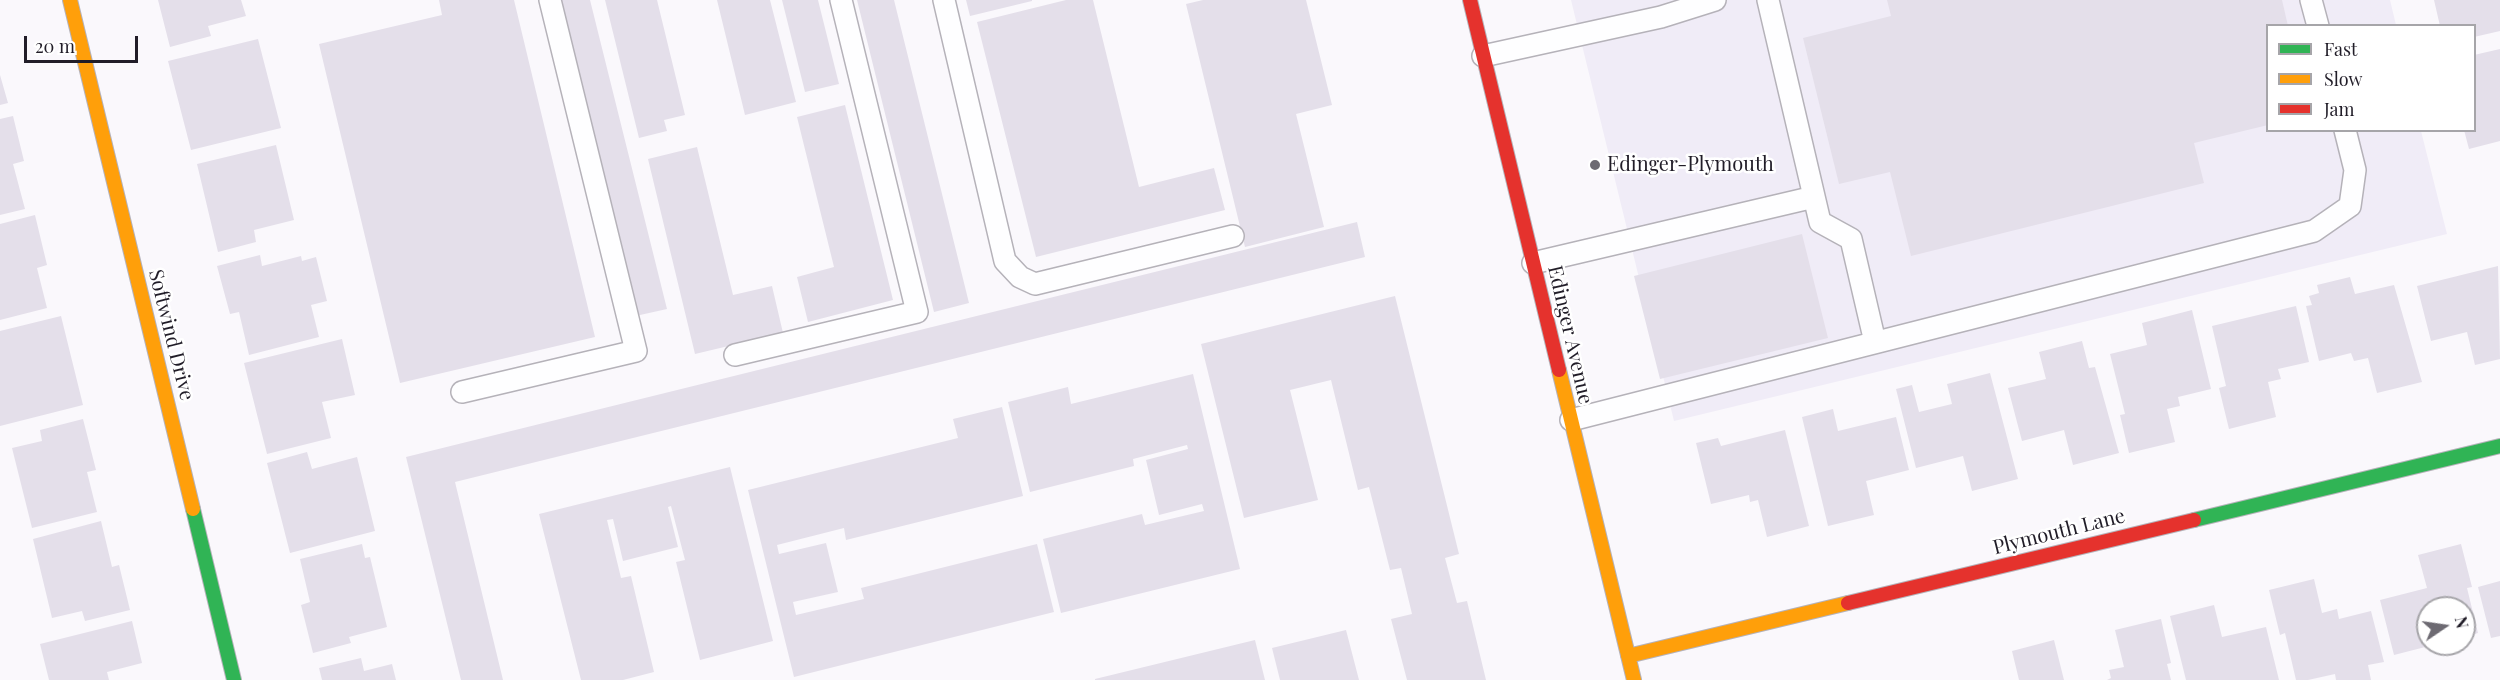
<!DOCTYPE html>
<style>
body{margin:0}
#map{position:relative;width:2500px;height:680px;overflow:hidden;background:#faf8fc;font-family:"Playfair Display",serif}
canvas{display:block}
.legend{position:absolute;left:2266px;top:24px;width:210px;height:108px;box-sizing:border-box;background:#fff;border:2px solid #a6a5a9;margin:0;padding:8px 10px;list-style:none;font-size:18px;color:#211d28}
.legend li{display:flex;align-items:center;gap:12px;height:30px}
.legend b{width:30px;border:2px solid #a6a5a9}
.north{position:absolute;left:2416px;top:596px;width:60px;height:60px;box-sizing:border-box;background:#fff;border:2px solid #a6a5a9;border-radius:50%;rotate:77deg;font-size:16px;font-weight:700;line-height:24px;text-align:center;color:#211d28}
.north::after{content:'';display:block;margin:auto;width:21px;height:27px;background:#6d6a72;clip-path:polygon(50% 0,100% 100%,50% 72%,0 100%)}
.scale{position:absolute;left:24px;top:36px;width:114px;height:27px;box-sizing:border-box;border:3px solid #211d28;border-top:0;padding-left:8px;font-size:18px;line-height:21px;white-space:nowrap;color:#211d28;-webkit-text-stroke:4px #fff;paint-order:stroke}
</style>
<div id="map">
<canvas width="2500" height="680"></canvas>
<ul class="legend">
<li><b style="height:8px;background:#30b455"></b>Fast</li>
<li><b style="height:8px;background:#ff9f0a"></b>Slow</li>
<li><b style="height:8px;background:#e5322d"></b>Jam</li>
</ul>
<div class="north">N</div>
<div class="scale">20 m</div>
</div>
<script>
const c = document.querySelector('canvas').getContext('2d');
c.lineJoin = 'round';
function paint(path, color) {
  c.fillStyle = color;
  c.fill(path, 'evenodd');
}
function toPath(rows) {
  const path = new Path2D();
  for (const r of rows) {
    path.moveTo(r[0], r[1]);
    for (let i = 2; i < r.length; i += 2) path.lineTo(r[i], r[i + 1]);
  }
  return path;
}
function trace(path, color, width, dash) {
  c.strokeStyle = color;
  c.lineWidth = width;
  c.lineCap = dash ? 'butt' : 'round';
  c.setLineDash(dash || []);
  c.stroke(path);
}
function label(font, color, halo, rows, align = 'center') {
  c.font = font + ' "Playfair Display",serif';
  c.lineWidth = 5;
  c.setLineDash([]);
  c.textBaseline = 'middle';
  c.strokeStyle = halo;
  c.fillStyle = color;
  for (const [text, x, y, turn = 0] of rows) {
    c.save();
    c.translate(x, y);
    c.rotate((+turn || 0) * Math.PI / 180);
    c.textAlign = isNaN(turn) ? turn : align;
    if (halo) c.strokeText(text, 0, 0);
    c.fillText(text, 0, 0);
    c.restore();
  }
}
const built = toPath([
 [1571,0,2390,0,2396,25,2268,26,2268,130,2421,131,2447,234,1674,421]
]);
const building = toPath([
 [158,0,241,0,246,16,208,26,211,36,170,47],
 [439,0,514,0,595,337,400,383,319,44,442,15],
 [552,0,590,0,667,309,631,317],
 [605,0,657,0,685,115,664,120,667,131,639,138],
 [717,0,770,0,796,102,745,115],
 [782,0,818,0,839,84,805,92],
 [857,0,894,0,969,303,934,312],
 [966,0,1032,0,1032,1,970,16],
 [1066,0,1093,0,1139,187,1214,168,1225,210,1036,257,977,22],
 [1203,0,1306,0,1332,105,1296,114,1324,227,1245,247,1186,4],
 [1887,0,2282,0,2288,26,2268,26,2268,125,2194,143,2204,183,1911,256,1890,172,1839,184,1803,38,1891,16],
 [2434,0,2500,0,2500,31,2474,37,2474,26,2440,26],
 [258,39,281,128,191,150,168,61],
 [2500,49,2500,141,2469,149,2464,130,2474,130,2474,55],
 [0,75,8,103,0,105],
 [845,105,893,300,808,322,797,277,834,267,797,117],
 [13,116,24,161,13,164,25,209,0,215,0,119],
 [276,145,294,220,254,230,256,242,218,252,197,164],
 [697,147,733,295,772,286,783,333,695,354,648,159],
 [35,215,47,265,37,268,47,308,0,320,0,224],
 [1357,222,1365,257,455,482,503,680,461,680,406,457],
 [1802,234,1828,338,1660,379,1634,276],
 [260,255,262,266,301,256,302,261,316,257,327,301,311,305,319,337,249,355,239,312,230,314,217,266],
 [2498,266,2500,359,2475,365,2467,332,2431,341,2417,286],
 [2350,277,2355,294,2394,285,2422,382,2377,393,2368,358,2354,361,2351,353,2319,361,2306,306,2312,305,2309,296,2319,293,2317,285],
 [1395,296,1459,554,1445,558,1457,603,1467,601,1486,680,1407,680,1391,619,1412,614,1401,568,1390,570,1369,487,1358,490,1331,380,1290,390,1318,500,1244,518,1201,344],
 [2296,306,2309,362,2278,369,2281,379,2268,382,2276,417,2229,429,2219,388,2226,386,2212,326],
 [2192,310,2211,389,2178,397,2180,406,2167,409,2175,442,2129,453,2120,415,2125,414,2110,354,2147,345,2142,323],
 [61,316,83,405,0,426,0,331],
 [342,339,355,395,322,402,331,438,267,454,244,363],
 [2082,341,2089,368,2095,367,2119,453,2073,465,2064,430,2022,441,2008,388,2046,379,2039,352],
 [1990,373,2018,479,1972,491,1963,456,1916,468,1896,389,1912,385,1919,412,1952,404,1947,384],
 [1193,374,1240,569,1061,613,1043,539,1142,514,1145,525,1204,511,1202,504,1159,515,1146,460,1188,449,1187,445,1133,459,1134,466,1030,492,1008,402,1068,387,1071,404],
 [1002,407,1023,496,846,540,844,528,777,545,779,554,826,543,838,592,793,602,796,615,864,599,861,588,1037,544,1054,612,794,677,748,490,958,438,953,419],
 [1833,409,1838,431,1896,417,1909,470,1866,481,1874,515,1828,526,1802,417],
 [83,419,96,470,87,472,97,512,32,528,12,448,42,441,40,430],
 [1785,430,1809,526,1767,537,1758,500,1750,502,1749,495,1711,504,1696,443,1718,438,1721,446],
 [307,452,312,469,357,457,375,531,290,553,267,463],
 [730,467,773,641,700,660,676,562,685,560,671,506,668,507,678,547,623,561,613,519,607,520,621,578,631,576,654,672,623,680,581,680,539,514],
 [101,521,112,567,119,565,130,610,85,621,82,611,52,618,33,539],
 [362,544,365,558,370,557,387,627,349,637,351,643,313,653,301,605,310,602,300,559],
 [2461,544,2472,587,2467,588,2478,633,2464,637,2464,608,2428,608,2428,644,2433,645,2394,655,2380,600,2427,588,2418,555],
 [2314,579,2322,613,2337,609,2339,619,2371,611,2384,662,2368,665,2371,680,2336,680,2335,674,2308,680,2296,680,2285,633,2280,635,2269,590],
 [2500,581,2500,636,2491,638,2478,587],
 [2214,605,2222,637,2266,627,2279,680,2186,680,2170,616],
 [2161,619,2171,663,2167,664,2171,680,2107,680,2111,678,2109,670,2124,667,2115,630],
 [132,621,142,663,107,672,109,680,49,680,40,644],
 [1346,630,1359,680,1280,680,1272,648],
 [1255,640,1265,680,1095,680,1095,679],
 [2054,640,2064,680,2019,680,2012,651],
 [361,658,364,671,392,664,396,680,322,680,319,668]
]);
const lane = toPath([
 [944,0,1005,261,1020,277,1035,284,1233,236],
 [1768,0,1820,222,1851,239,1875,342],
 [2311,0,2318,26],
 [1483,56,1661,17,1715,0],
 [1533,263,1814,197],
 [735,355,917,312,841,0],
 [462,392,636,351,550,0],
 [1571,420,2314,231,2350,206,2355,170,2345,130]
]);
const fast = toPath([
 [193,509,234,680],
 [2194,520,2500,446]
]);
const slow = toPath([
 [70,0,193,509],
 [1559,370,1634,680],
 [1628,656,1848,603]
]);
const jam = toPath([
 [1470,0,1559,370],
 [1848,603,2194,520]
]);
const markers = [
 [1595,165,6,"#6d6a72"]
];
const poiNames = [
 ["Edinger-Plymouth",1607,165]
];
const streetNames = [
 ["Softwind Drive",171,335,76],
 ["Edinger Avenue",1570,335,77],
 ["Plymouth Lane",2059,532,-14]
];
paint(built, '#f0ecf7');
paint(building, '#e4dfea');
trace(lane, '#b5b2b9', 24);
trace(fast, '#b5b2b9', 16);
trace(slow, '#b5b2b9', 16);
trace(jam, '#b5b2b9', 16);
trace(lane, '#fefeff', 21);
trace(fast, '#30b455', 14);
trace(slow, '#ff9f0a', 14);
trace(jam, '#e5322d', 14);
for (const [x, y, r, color] of markers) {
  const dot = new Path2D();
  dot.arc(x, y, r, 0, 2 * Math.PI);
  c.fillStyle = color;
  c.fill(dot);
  trace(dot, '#fff', 2);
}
label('20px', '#211d28', '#fff', poiNames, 'left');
label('20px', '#211d28', '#fff', streetNames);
</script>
